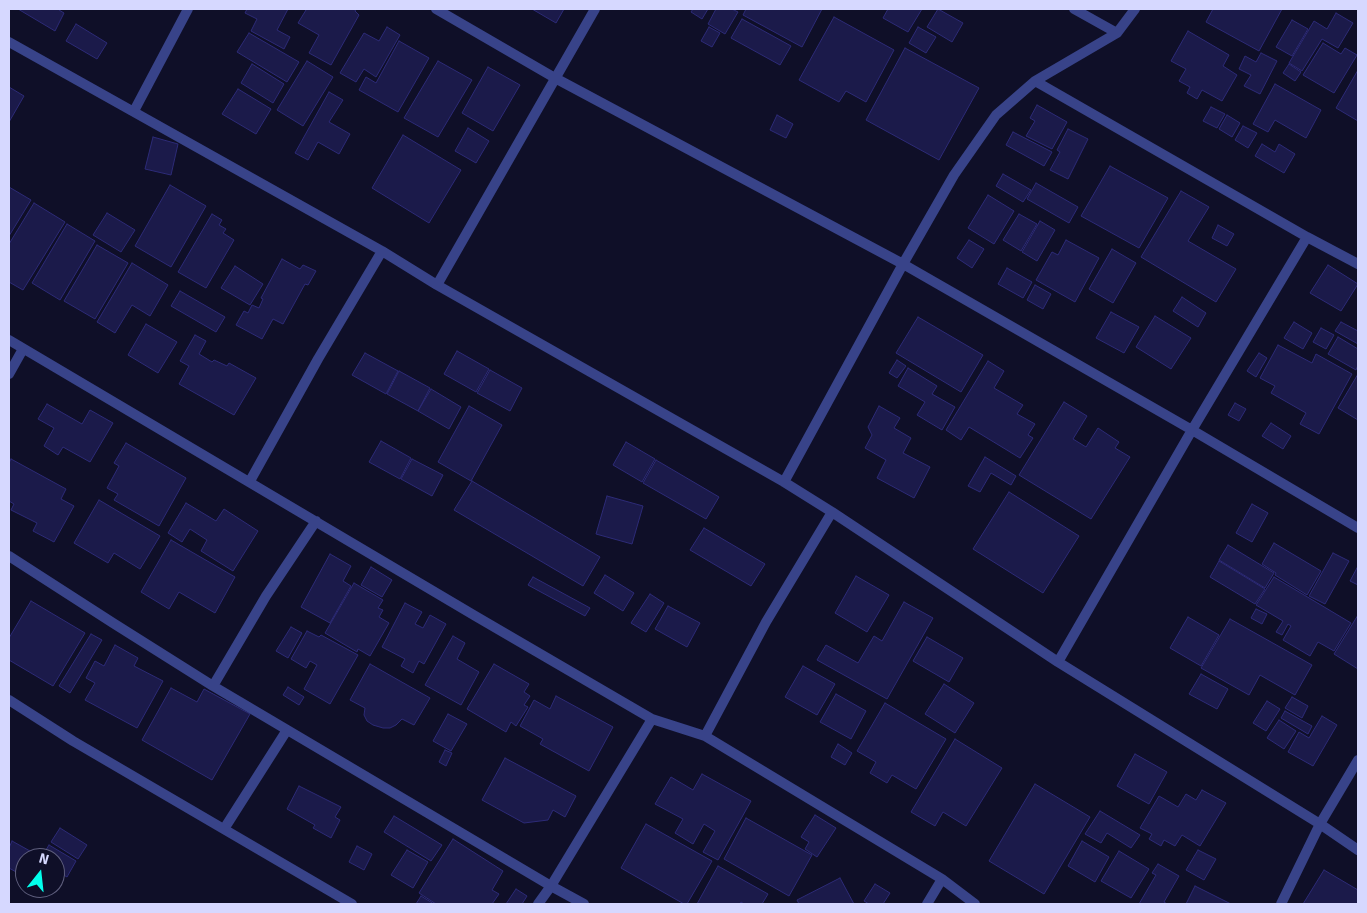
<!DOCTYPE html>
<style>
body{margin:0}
#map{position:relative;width:1367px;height:913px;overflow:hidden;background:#0f0f28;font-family:Signika,sans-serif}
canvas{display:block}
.frame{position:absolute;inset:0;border:10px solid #d6d8ff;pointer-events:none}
.north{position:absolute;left:15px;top:848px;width:50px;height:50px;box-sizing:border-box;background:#0f0f28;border:1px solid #5f5f7e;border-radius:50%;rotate:16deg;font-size:14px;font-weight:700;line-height:20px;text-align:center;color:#d6d8ff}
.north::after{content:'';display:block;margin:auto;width:18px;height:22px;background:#02ffec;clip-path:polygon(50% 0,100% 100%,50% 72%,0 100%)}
</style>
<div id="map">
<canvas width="1367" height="913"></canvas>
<div class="frame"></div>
<div class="north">N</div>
</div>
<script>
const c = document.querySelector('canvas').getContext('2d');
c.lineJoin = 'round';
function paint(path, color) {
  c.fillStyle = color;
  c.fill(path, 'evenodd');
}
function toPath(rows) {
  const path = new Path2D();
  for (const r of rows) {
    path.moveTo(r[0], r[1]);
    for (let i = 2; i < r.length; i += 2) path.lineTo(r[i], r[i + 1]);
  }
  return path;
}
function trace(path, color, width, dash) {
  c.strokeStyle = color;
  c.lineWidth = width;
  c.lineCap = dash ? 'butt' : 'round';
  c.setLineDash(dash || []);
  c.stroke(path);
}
const building = toPath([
 [18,9,59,9,59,10,64,13,55,31,18,9],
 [247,9,288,9,277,30,290,37,284,49,251,31,257,19,245,13,247,9],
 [305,9,356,9,355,11,359,15,331,65,309,53,319,35,298,23,306,10,305,9],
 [532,9,564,9,556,23,532,9],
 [693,9,708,9,702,19,691,12,693,9],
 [716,9,732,9,738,12,725,34,708,24,716,9],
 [746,9,822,9,802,47,743,15,746,9],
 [888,9,922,9,908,32,883,18,888,9],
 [938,9,963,23,952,42,927,27,938,9],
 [1213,9,1282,9,1259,51,1206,22,1213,9],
 [1336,13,1353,23,1338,48,1322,39,1302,71,1289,63,1314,21,1327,29,1336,13],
 [834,17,894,50,866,102,846,91,839,102,799,80,834,17],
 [742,19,791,46,780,65,731,38,742,19],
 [1292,20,1308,29,1292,56,1276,47,1292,20],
 [76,24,107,43,97,59,66,41,76,24],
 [387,27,400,35,376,77,364,69,356,82,340,73,364,33,379,41,387,27],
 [709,27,720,33,712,47,701,41,709,27],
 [918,27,936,37,926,53,909,43,918,27],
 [1188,31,1229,55,1223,66,1237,75,1222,101,1202,90,1197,99,1187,93,1190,87,1179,81,1186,69,1171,61,1188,31],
 [249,33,299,62,287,82,237,52,249,33],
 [399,41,429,58,398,112,359,90,366,77,376,83,399,41],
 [1323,43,1341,54,1345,48,1357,55,1334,93,1303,75,1323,43],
 [905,48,979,88,939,160,866,120,905,48],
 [1261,53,1277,61,1260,94,1244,86,1251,75,1239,69,1245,56,1256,62,1261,53],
 [307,61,333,77,303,126,277,110,307,61],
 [438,61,472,80,438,137,404,118,438,61],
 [252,64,284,84,273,103,241,83,252,64],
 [1289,64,1301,72,1295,81,1283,73,1289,64],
 [488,67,520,85,493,131,462,113,488,67],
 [1358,70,1358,121,1336,108,1358,70],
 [1275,84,1321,110,1306,138,1275,120,1268,132,1253,124,1275,84],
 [9,87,24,96,9,122,9,87],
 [238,89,271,109,256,134,222,114,238,89],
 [329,92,343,100,329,122,350,134,339,154,318,142,308,160,295,153,329,92],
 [1037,105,1067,122,1052,149,1026,136,1035,121,1030,118,1037,105],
 [1211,107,1225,114,1217,128,1203,121,1211,107],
 [777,115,793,124,786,138,770,130,777,115],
 [1227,115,1240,123,1232,137,1219,129,1227,115],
 [1243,126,1257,133,1248,148,1235,140,1243,126],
 [468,128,489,141,476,163,455,151,468,128],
 [1068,129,1088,139,1068,179,1050,170,1060,152,1057,150,1068,129],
 [1013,132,1052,152,1044,166,1006,145,1013,132],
 [403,135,461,170,429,223,372,188,403,135],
 [153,137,178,144,171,175,145,169,153,137],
 [1262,144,1275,152,1279,144,1295,154,1284,173,1255,156,1262,144],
 [1110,166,1168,198,1139,248,1081,216,1110,166],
 [1003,174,1031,190,1023,202,996,186,1003,174],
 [1036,183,1078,207,1069,223,1027,199,1036,183],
 [170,185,206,206,171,267,135,246,170,185],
 [9,187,31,200,9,236,9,187],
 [1181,191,1209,207,1188,241,1236,269,1216,302,1141,257,1181,191],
 [988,195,1014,211,994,244,968,228,988,195],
 [34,203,65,222,23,290,9,282,9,244,34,203],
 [107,213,135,230,121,252,93,235,107,213],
 [212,214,222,220,219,225,226,229,223,233,234,240,206,288,178,272,212,214],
 [1019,214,1037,224,1021,251,1003,240,1019,214],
 [1040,221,1055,230,1037,261,1022,252,1040,221],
 [67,224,95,241,60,300,32,283,67,224],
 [1218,225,1234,234,1227,246,1212,238,1218,225],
 [969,240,984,249,972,268,957,258,969,240],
 [1066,240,1099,258,1075,302,1036,280,1052,252,1058,255,1066,240],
 [97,245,128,263,95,319,64,301,97,245],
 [1112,249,1136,263,1113,303,1089,289,1112,249],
 [282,259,300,269,303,265,316,271,308,285,305,284,283,324,273,319,262,339,236,325,244,311,248,313,252,305,259,308,263,299,261,298,282,259],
 [132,263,168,285,150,316,132,305,115,333,97,322,132,263],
 [1328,265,1358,284,1341,311,1310,293,1328,265],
 [235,266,263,284,250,305,221,288,235,266],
 [1007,268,1032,282,1023,298,998,284,1007,268],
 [1035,285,1051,294,1043,309,1027,300,1035,285],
 [180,291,225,317,216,332,171,306,180,291],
 [1182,297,1206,313,1198,327,1173,311,1182,297],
 [1111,312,1139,327,1124,353,1096,338,1111,312],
 [1155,316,1191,338,1171,369,1136,347,1155,316],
 [918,317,983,355,961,392,896,353,918,317],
 [1294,322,1312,333,1303,349,1284,338,1294,322],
 [1341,322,1358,331,1358,344,1335,331,1341,322],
 [146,324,177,342,158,373,128,355,146,324],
 [1321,328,1334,335,1326,349,1313,342,1321,328],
 [195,335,206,341,199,354,212,362,214,360,227,366,229,363,256,378,234,415,179,384,189,366,180,361,195,335],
 [1338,337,1358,349,1358,365,1356,370,1328,354,1338,337],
 [1278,345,1312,363,1316,354,1352,374,1319,434,1300,424,1306,413,1271,393,1275,386,1260,378,1278,345],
 [457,351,489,369,476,392,444,374,457,351],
 [365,353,398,371,386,394,352,375,365,353],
 [1259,353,1267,358,1256,377,1247,371,1259,353],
 [897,360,906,366,897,378,889,373,897,360],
 [988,361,1004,371,994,388,1023,405,1017,414,1035,424,1028,435,1033,438,1020,458,969,427,961,440,946,430,988,361],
 [908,368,937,386,932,394,955,407,942,430,917,415,925,402,898,386,908,368],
 [490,370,522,388,510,411,477,393,490,370],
 [399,371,430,388,418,411,387,394,399,371],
 [1358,374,1358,420,1338,408,1358,374],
 [431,389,461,407,449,429,418,411,431,389],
 [1064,402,1087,416,1073,439,1086,447,1098,428,1119,442,1115,448,1130,457,1091,519,1019,475,1064,402],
 [1235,403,1246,409,1239,421,1228,415,1235,403],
 [47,404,82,424,90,410,113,423,90,462,63,447,58,455,44,446,54,428,38,419,47,404],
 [469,406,502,425,471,481,438,462,469,406],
 [879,406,900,418,894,428,911,438,903,453,930,467,914,498,877,478,886,460,865,448,872,435,868,427,879,406],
 [1271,423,1291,436,1283,449,1262,436,1271,423],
 [381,441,411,458,400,479,369,462,381,441],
 [626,442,655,459,642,482,613,465,626,442],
 [126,443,186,478,159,526,114,500,118,494,107,488,119,466,114,463,126,443],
 [985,457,1016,476,1011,485,991,473,980,492,968,486,985,457],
 [11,459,66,489,61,499,74,506,54,542,33,531,37,523,11,510,14,504,9,501,9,463,11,459],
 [412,459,443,475,432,496,401,479,412,459],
 [656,460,719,497,706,519,643,483,656,460],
 [472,481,600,557,583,586,454,510,472,481],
 [1009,492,1079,536,1043,593,973,549,1009,492],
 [607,496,643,506,632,544,596,534,607,496],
 [99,500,160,536,140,569,114,553,108,563,74,543,99,500],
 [186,503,216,521,224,509,258,531,233,571,201,551,207,540,190,529,182,542,168,533,186,503],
 [1252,504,1268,513,1252,542,1236,533,1252,504],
 [704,528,765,564,751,586,690,550,704,528],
 [171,540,235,577,215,613,179,592,169,609,141,592,171,540],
 [1274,543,1321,571,1307,595,1275,575,1276,573,1262,564,1274,543],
 [1228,545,1274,573,1265,588,1219,560,1228,545],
 [1333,553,1349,561,1325,604,1309,596,1333,553],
 [330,554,351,566,343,581,351,586,330,623,301,607,330,554],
 [1219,561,1265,589,1255,604,1210,577,1219,561],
 [371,567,392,580,382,597,361,585,371,567],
 [1357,568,1358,568,1358,585,1350,581,1357,568],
 [605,575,634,593,623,611,594,593,605,575],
 [856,576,889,595,867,632,835,613,856,576],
 [533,577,590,608,585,616,528,585,533,577],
 [1274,577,1351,623,1334,651,1318,642,1310,656,1283,640,1291,626,1288,624,1282,635,1276,632,1283,621,1256,605,1274,577],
 [354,583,383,600,378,608,383,610,379,617,389,623,370,656,358,649,357,652,325,633,354,583],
 [650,594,664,603,646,632,631,623,650,594],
 [31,601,85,633,53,686,9,660,9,638,31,601],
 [904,602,933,618,887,699,817,660,826,645,858,663,874,636,882,641,904,602],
 [405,603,422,612,415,624,423,628,430,615,446,624,424,664,419,661,413,673,401,666,405,659,382,647,405,603],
 [668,606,700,623,687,647,655,629,668,606],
 [1256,609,1267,614,1262,624,1251,618,1256,609],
 [1358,615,1358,669,1334,654,1358,615],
 [1188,617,1219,635,1201,666,1170,648,1188,617],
 [1230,619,1312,665,1295,695,1260,675,1249,695,1201,668,1230,619],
 [291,627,302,633,288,658,276,651,291,627],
 [307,631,319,637,321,635,358,655,330,704,304,689,317,665,310,661,306,668,291,659,307,631],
 [91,634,102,640,70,693,59,686,91,634],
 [453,636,465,643,457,659,479,672,461,705,425,685,453,636],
 [927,637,963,658,949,682,913,661,927,637],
 [115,645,138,658,134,666,163,681,137,728,85,700,95,683,86,678,95,661,104,666,115,645],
 [370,664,430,698,414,725,402,719,396,725,390,728,383,728,373,725,367,721,364,715,365,708,350,700,370,664],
 [494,664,529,684,524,692,530,696,524,705,528,707,516,726,511,722,506,732,467,709,494,664],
 [803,666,835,684,817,715,785,697,803,666],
 [1201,674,1228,689,1217,709,1189,694,1201,674],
 [944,684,974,703,955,733,925,714,944,684],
 [288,687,304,697,299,705,283,695,288,687],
 [171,688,197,702,204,689,250,714,212,780,142,740,171,688],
 [836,694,866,711,851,739,820,722,836,694],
 [556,696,613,727,589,771,540,744,543,739,520,726,534,700,550,709,556,696],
 [1292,697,1308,706,1302,718,1285,708,1292,697],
 [1267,701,1280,709,1266,731,1253,723,1267,701],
 [885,703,946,739,916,789,892,775,887,783,870,773,876,762,857,751,885,703],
 [1285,711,1312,726,1308,734,1281,718,1285,711],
 [448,714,467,724,451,751,433,741,448,714],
 [1322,716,1337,725,1313,766,1288,752,1299,732,1309,738,1322,716],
 [1279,720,1296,731,1284,749,1267,738,1279,720],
 [955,739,1002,768,966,826,943,812,935,826,911,812,955,739],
 [838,744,852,753,845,765,831,757,838,744],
 [445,750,452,753,446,766,439,762,445,750],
 [1135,754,1167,772,1149,804,1117,786,1135,754],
 [505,758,576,796,565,817,553,810,548,820,524,823,482,800,505,758],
 [702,774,751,801,718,860,703,852,715,831,704,824,693,844,675,833,683,819,655,804,671,777,693,790,702,774],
 [1035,784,1090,817,1044,894,989,861,1035,784],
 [299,786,341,807,335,817,340,820,331,838,313,828,315,825,287,809,299,786],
 [1202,790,1226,803,1200,846,1182,835,1175,846,1164,840,1161,846,1149,839,1152,834,1140,828,1159,796,1178,807,1186,794,1196,800,1202,790],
 [1100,811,1140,835,1131,848,1107,833,1101,843,1085,834,1100,811],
 [815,815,836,828,817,857,805,849,809,842,801,837,815,815],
 [394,816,442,845,431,861,384,832,394,816],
 [746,818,812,855,789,896,724,859,746,818],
 [646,824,712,861,687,904,684,904,621,868,646,824],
 [60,828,87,845,78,859,51,842,60,828],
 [453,839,503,871,492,890,499,894,492,904,436,904,419,893,453,839],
 [12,841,30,851,26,858,25,858,25,860,18,873,9,868,9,848,12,841],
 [1082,841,1109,857,1095,882,1068,866,1082,841],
 [49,845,76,861,67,877,55,870,55,858,41,858,49,845],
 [357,846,372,854,364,870,349,862,357,846],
 [407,850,428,862,413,888,391,875,407,850],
 [1198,850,1216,859,1204,880,1186,870,1198,850],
 [1119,851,1149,869,1131,898,1101,881,1119,851],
 [1158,864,1179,876,1164,902,1167,904,1139,904,1156,875,1152,873,1158,864],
 [718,866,768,894,762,904,744,904,741,902,740,904,697,904,718,866],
 [1324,870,1358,890,1358,904,1303,904,1324,870],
 [840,878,854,904,799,904,797,900,840,878],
 [875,884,890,893,883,904,869,904,864,901,875,884],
 [1195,886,1231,904,1186,904,1195,886],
 [516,889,527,896,522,904,506,904,516,889],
 [421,896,434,904,416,904,421,896]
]);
const street = toPath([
 [436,9,555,78,903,264,1192,430,1358,528],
 [1074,9,1117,33],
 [9,42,382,251,437,285,784,482,832,512,1058,662,1320,824,1358,850],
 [1035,81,1307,237,1358,264],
 [134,111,188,9],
 [437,285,595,9],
 [9,340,477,617,652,719,705,736,942,879,975,904],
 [9,374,23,349],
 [250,481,318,359,382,251],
 [784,482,903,264,954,175,996,115,1035,81,1117,33,1135,9],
 [9,556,113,623,213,686,551,886,584,904],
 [1058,662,1192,430,1307,237],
 [213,686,266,596,316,521],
 [9,700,73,741,352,904],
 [705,736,766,622,832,512],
 [224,829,287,730],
 [538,904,551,886,652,719],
 [927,904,942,879],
 [1281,904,1320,824,1358,760]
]);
paint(building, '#1b1a4a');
trace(building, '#2d2b77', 1);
trace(street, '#384389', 10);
</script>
